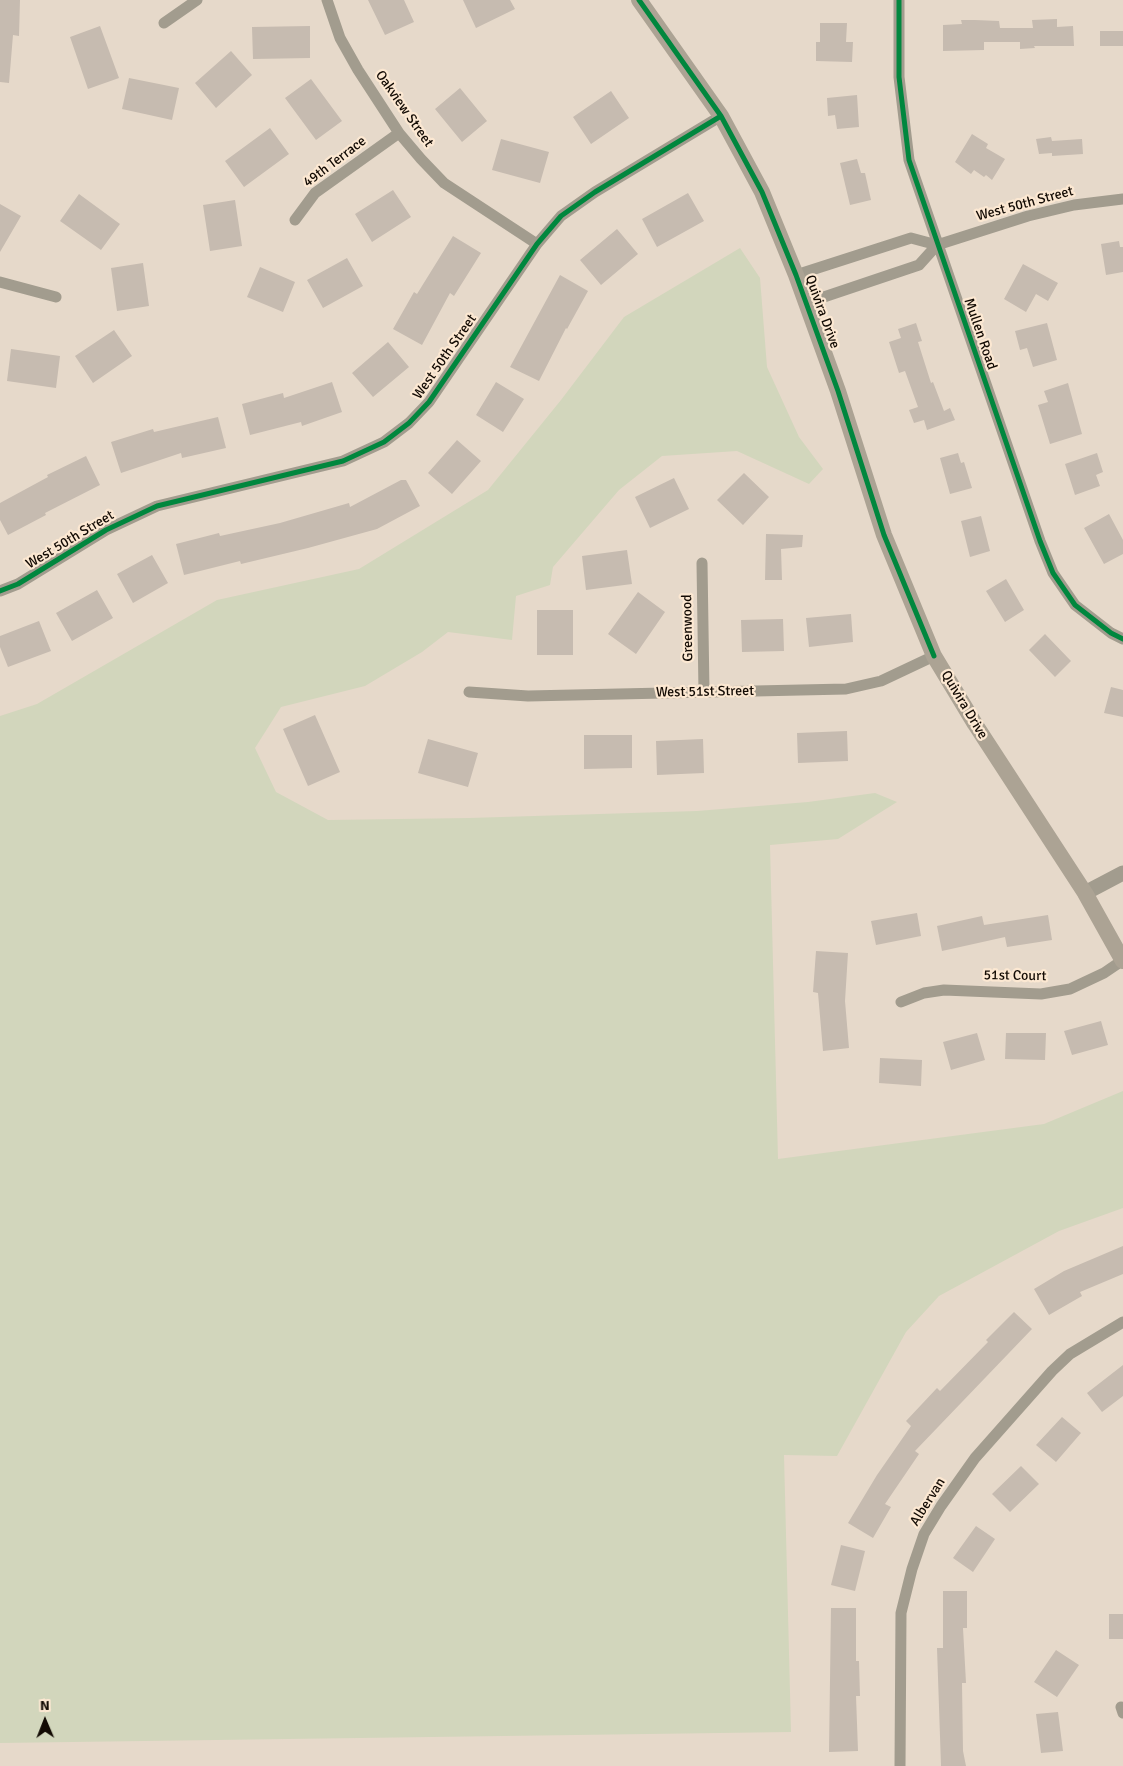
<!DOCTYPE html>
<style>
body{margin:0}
#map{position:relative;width:1123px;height:1766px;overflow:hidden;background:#e6d9ca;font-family:Signika,sans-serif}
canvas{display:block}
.north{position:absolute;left:20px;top:1696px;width:50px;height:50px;-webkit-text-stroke:4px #fce8d2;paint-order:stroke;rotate:359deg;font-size:14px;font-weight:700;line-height:20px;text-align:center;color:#120a03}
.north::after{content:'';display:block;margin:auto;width:18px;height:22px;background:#120a03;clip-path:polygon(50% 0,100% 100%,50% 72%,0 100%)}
</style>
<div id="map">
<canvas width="1123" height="1766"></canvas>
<div class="north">N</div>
</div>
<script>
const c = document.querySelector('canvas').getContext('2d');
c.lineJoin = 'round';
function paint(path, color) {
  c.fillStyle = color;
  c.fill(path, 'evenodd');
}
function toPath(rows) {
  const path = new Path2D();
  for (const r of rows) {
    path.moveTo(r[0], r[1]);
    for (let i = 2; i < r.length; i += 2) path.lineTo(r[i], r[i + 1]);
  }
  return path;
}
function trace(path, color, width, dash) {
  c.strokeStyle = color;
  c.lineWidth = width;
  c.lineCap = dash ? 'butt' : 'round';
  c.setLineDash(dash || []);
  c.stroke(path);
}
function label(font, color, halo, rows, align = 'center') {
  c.font = font + ' Signika,sans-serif';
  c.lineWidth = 4.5;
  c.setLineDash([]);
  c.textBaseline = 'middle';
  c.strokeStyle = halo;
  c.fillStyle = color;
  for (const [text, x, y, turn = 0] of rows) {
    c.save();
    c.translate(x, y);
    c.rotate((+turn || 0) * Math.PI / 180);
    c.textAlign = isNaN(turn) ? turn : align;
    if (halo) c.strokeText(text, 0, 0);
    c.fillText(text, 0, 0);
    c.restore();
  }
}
const green = toPath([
 [740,248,760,278,767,367,799,437,823,469,809,484,737,451,662,456,619,490,553,567,550,585,516,596,512,640,448,632,422,652,365,686,281,707,255,748,276,792,328,820,469,818,697,811,808,802,875,793,897,802,838,839,770,845,778,1159,1044,1124,1123,1091,1123,1208,1059,1231,939,1296,906,1332,837,1456,784,1455,791,1732,0,1743,0,716,37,704,217,600,359,569,488,490,561,400,624,317]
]);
const building = toPath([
 [0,0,20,0,19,36,13,35,9,83,0,82],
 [368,0,404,0,414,22,385,35],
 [463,0,510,0,515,9,476,28],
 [1057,19,1057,27,1073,26,1074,46,1034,46,1035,48,1020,49,1020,42,984,42,984,50,943,51,943,25,962,24,961,20,975,20,999,21,1000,28,1033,28,1032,20],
 [820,23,847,23,846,42,853,42,852,62,816,61,816,42,820,42],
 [100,26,119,78,88,89,70,37],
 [310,26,310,58,253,59,252,27],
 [1100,31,1123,31,1123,46,1100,46],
 [231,51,252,75,216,108,195,83],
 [129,78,179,88,172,120,122,109],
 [311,79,342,121,316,140,285,98],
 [460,88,487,121,462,142,435,109],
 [611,91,629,118,591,144,573,117],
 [857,95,859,127,837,129,835,115,828,116,827,98],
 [270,128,289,154,244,187,225,161],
 [972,134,988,144,986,148,1005,159,992,180,986,175,984,177,974,170,971,174,955,162],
 [1051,137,1052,141,1082,139,1083,154,1052,156,1052,153,1039,154,1036,139],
 [501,139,549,152,540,183,492,170],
 [857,159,861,173,865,173,871,200,850,205,840,163],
 [393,190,411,217,372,242,355,214],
 [688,193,704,221,657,247,642,219],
 [79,194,120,224,101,250,60,221],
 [235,200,242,246,210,251,203,205],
 [0,204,21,216,0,252],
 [617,229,638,254,601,285,580,260],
 [453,236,481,253,454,296,450,293,422,345,393,329,414,292,417,294],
 [1119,241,1120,247,1123,247,1123,272,1106,275,1101,244],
 [347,258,363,286,323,308,307,280],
 [143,263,149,306,117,311,111,268],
 [1023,264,1058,283,1048,301,1036,294,1026,312,1004,299],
 [260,267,295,282,283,312,247,297],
 [560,275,588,291,567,329,566,328,539,381,510,367],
 [916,323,922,341,918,342,931,383,933,382,944,411,950,408,955,420,927,430,924,420,914,423,909,410,918,407,905,371,899,373,889,342,901,338,898,329],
 [1047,323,1057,360,1033,367,1027,348,1020,350,1015,331],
 [114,330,132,356,93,383,75,356],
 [388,342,409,367,373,397,352,373],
 [11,349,60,356,56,388,7,381],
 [332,382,342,412,302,426,301,422,250,435,242,404,283,393,284,398],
 [496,382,524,399,503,432,476,415],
 [1068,383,1082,434,1050,444,1038,405,1048,402,1044,391],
 [218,417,226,448,182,458,181,453,121,473,111,442,153,429,154,432],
 [457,440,481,461,452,494,428,473],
 [958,453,961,463,964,462,972,488,950,494,940,458],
 [1097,453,1103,472,1096,475,1100,486,1075,495,1065,464],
 [86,456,100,485,45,513,46,515,8,535,0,520,0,503,48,477,47,475],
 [744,473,769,497,743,525,717,500],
 [674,478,689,509,650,528,635,497],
 [401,480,406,480,420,506,377,529,308,548,241,564,240,561,184,575,176,544,219,533,220,536,280,523,349,503,350,507],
 [1109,514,1123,540,1123,554,1104,564,1084,528],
 [981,516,990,551,970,557,961,521],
 [766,534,803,535,802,547,781,549,782,580,765,580],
 [627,550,632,584,586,590,582,556],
 [152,555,168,583,133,603,117,574],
 [1006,579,1024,610,1005,622,986,591],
 [97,590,113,618,72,641,56,613],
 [638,592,665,612,636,654,608,634],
 [537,610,573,610,573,655,537,655],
 [851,614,853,642,809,647,806,618],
 [783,619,784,651,742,652,741,620],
 [39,621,51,651,8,667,0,647,0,636],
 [1045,634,1071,661,1055,677,1029,650],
 [1111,687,1123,690,1123,717,1104,713],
 [315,715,340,772,308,786,283,729],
 [847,731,848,761,798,763,797,733],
 [584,735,632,735,632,768,584,769],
 [428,739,478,753,468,787,418,773],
 [703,739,704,773,657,775,656,741],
 [917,913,921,936,876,945,871,921],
 [1048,915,1052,940,1007,947,1005,937,942,951,937,926,982,916,984,925],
 [816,951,848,953,845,1001,849,1048,823,1051,818,993,813,992],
 [1101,1021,1108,1045,1072,1055,1064,1031],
 [977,1033,985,1060,951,1070,943,1042],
 [1006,1033,1046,1033,1045,1060,1005,1059],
 [880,1058,922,1060,921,1086,879,1083],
 [1123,1246,1123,1274,1080,1292,1082,1296,1049,1315,1034,1289,1064,1271],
 [1014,1312,1032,1329,915,1451,919,1454,885,1504,891,1507,873,1538,848,1523,877,1475,911,1426,906,1421,937,1388,940,1391,988,1342,986,1340],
 [1123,1365,1123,1396,1102,1412,1087,1393],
 [1062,1417,1081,1433,1056,1462,1036,1445],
 [1021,1466,1039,1484,1010,1512,992,1494],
 [976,1526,995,1539,973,1572,953,1558],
 [841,1545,865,1551,855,1591,831,1585],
 [943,1591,967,1591,967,1628,963,1628,966,1683,962,1683,963,1751,966,1766,941,1766,937,1648,943,1648],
 [831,1608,856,1608,856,1661,859,1661,860,1696,856,1696,858,1751,829,1752],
 [1109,1614,1123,1614,1123,1639,1109,1639],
 [1056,1650,1079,1665,1057,1697,1034,1682],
 [1058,1712,1063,1751,1041,1753,1036,1714]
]);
const minor = toPath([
 [327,0,340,38,358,70,399,133,421,159,444,183,537,244],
 [899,0,899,77,909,160,1040,541,1053,573,1075,605,1111,633,1123,639],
 [164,23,197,0],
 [295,220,315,193,399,133],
 [796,275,911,238,937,245],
 [0,282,56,297],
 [806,303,919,265,937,245,1028,216,1074,205,1123,199],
 [702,563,704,692],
 [0,591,18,584,106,530,157,506,343,461,384,442,409,423,429,402,537,244,561,216,595,192,721,116],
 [469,692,528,696,846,689,881,681,934,656],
 [901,1002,924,993,944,990,1041,994,1070,989,1104,973,1123,960],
 [1121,1707,1123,1713],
 [900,1766,901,1613,912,1569,924,1534,941,1506,975,1458,1052,1371,1070,1354,1123,1322]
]);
const tertiary = toPath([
 [1085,893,1123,873]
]);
const secondary = toPath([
 [639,0,721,116,762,192,796,275,838,391,884,535,934,656,975,724,1085,893,1123,961]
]);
const cycleway = toPath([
 [639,0,721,116,762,192,796,275,838,391,884,535,934,656],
 [899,0,899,77,909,160,1040,541,1053,573,1075,605,1111,633,1123,639],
 [0,591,18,584,106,530,157,506,343,461,384,442,409,423,429,402,537,244,561,216,595,192,721,116]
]);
const streetNames = [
 ["Oakview Street",404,109,55],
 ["49th Terrace",335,162,-37],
 ["West 50th Street",1025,204,-15],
 ["Quivira Drive",822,312,70],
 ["Mullen Road",980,334,71],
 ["West 50th Street",445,357,-55],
 ["West 50th Street",70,540,-31],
 ["Greenwood",688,628,-91],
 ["West 51st Street",705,692,-1],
 ["Quivira Drive",964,705,59],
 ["51st Court",1015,976,1],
 ["Albervan",928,1502,-58]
];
paint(green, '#d2d6bc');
paint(building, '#c6bbb0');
trace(minor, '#a29c8e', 11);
trace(tertiary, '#a29c8e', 15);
trace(secondary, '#aca394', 16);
trace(cycleway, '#00873e', 5);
label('14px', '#120a03', '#fce8d2', streetNames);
</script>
